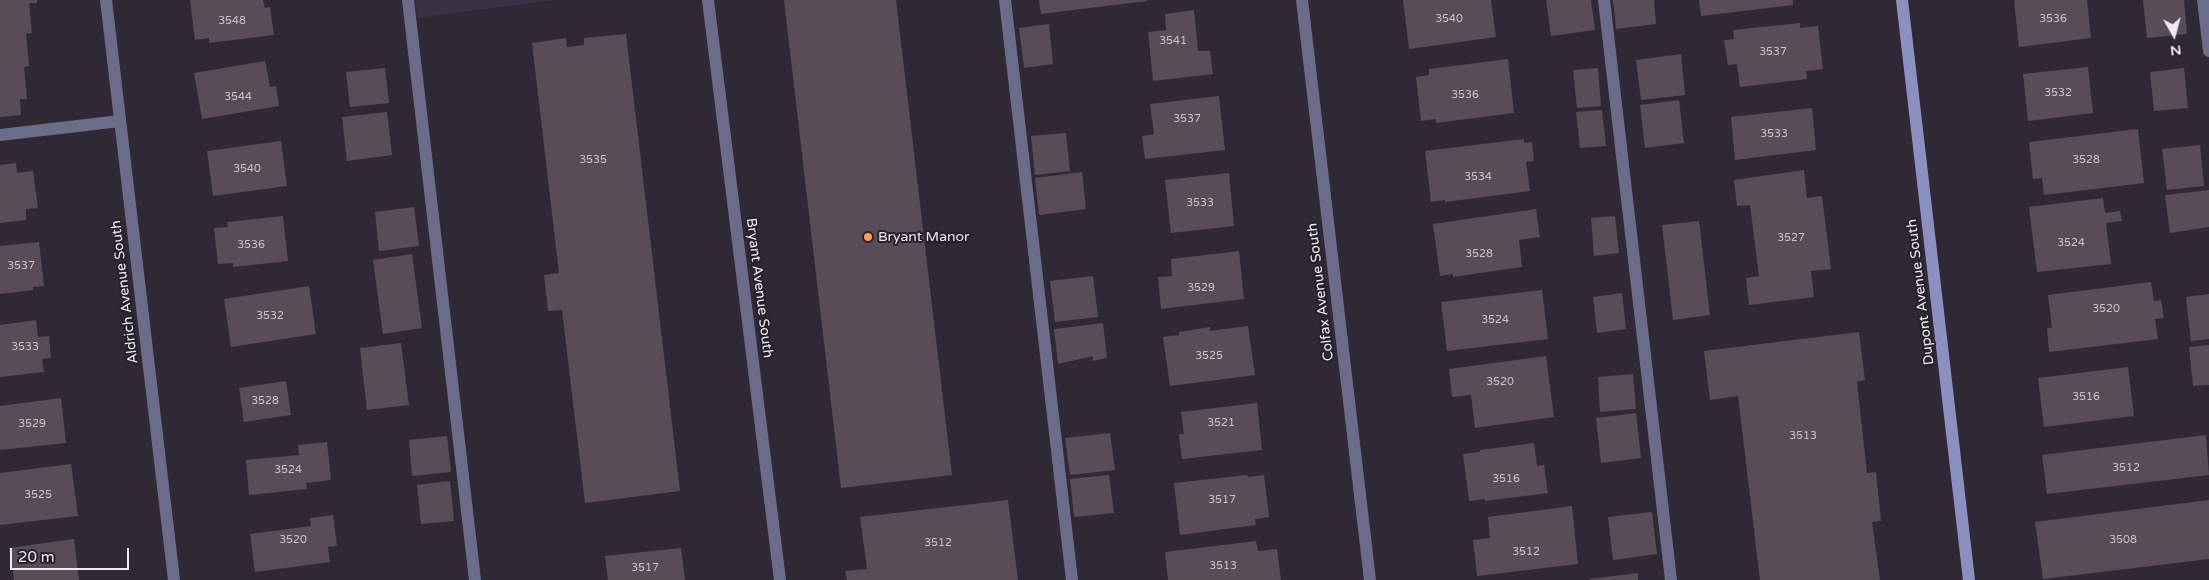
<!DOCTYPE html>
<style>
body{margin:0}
#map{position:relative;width:2209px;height:580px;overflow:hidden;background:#2f2936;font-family:"Varela Round",sans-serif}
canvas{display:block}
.north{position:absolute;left:2149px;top:10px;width:50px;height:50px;-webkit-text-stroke:4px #25202b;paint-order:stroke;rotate:173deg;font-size:14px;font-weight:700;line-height:20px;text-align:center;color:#efebf3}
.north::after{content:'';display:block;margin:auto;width:18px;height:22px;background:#efebf3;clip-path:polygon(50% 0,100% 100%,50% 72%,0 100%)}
.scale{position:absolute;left:10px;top:548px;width:119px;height:22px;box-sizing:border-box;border:2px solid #efebf3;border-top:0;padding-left:6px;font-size:15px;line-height:18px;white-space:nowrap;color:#efebf3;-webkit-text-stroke:4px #25202b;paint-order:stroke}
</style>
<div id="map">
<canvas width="2209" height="580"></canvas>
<div class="north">N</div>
<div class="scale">20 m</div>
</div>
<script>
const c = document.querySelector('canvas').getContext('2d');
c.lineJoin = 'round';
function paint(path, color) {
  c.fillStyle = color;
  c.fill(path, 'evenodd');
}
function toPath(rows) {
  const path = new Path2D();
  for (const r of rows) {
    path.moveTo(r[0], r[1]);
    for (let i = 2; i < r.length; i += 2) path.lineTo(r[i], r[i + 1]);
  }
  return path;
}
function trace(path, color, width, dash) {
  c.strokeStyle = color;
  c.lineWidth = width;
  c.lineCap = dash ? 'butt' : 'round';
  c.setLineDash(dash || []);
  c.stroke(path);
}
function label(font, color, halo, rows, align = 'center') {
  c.font = font + ' "Varela Round",sans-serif';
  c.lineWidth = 4;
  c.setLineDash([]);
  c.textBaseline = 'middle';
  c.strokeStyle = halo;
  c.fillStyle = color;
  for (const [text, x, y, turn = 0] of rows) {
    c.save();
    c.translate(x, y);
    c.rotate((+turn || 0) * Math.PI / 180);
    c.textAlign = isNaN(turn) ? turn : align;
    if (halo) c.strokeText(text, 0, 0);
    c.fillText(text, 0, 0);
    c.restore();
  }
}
const built = toPath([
 [415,0,555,0,417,18]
]);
const building = toPath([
 [0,0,37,0,37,3,29,3,32,33,26,34,29,66,24,67,27,99,20,99,21,115,0,117],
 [190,0,263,0,265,8,270,7,274,35,209,43,209,38,195,40],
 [784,0,896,0,952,475,841,488],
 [1039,0,1147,0,1147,1,1041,14],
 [1403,0,1491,0,1496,37,1409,49],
 [1546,0,1591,0,1595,30,1551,36],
 [1613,0,1654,0,1656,24,1616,29],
 [1699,0,1793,0,1793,5,1701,16],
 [2014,0,2087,0,2091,38,2019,47],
 [2143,0,2184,0,2187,34,2147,38],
 [1194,10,1198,51,1210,51,1213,74,1153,81,1148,32,1166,30,1165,14],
 [1800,23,1800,28,1818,26,1823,69,1806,71,1807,79,1740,87,1737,64,1728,65,1724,40,1734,39,1733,30],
 [1049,24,1053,64,1024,68,1019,28],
 [626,34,680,491,585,503,562,310,548,311,544,275,559,273,532,43,566,38,567,47,584,45,584,38],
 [1681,54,1685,95,1641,100,1636,60],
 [1508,59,1514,113,1436,123,1436,119,1421,121,1416,77,1429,75,1429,69],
 [265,61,270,87,276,86,279,106,202,119,194,73],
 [2088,67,2093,113,2028,121,2023,74],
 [385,68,389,103,350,107,346,72],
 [1598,68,1601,106,1577,108,1573,70],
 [2184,68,2188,108,2154,111,2150,72],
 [1219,96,1225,150,1145,159,1142,136,1154,134,1150,104],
 [1679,100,1684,143,1645,148,1640,105],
 [1812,108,1816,150,1735,160,1731,117],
 [1602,110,1606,146,1580,148,1576,112],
 [387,112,392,155,347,161,342,117],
 [2138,129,2144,183,2044,195,2042,178,2033,179,2029,142],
 [1066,133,1070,171,1035,175,1031,136],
 [1524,139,1524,143,1532,142,1534,161,1526,162,1530,191,1445,202,1445,200,1431,202,1425,151],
 [281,141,287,186,213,196,207,151],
 [2200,145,2204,186,2167,190,2162,149],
 [16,163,17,173,33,171,38,208,26,209,26,220,0,223,0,165],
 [1804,170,1807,198,1822,196,1831,269,1811,271,1814,297,1749,305,1746,278,1759,276,1750,205,1737,206,1734,180],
 [1082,172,1086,209,1039,215,1035,178],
 [1229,173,1234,226,1171,233,1165,180],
 [2209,190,2209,227,2170,233,2165,195],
 [2103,198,2105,213,2120,211,2122,221,2106,223,2111,264,2037,272,2029,207],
 [414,207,419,246,379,251,375,212],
 [1536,209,1540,237,1519,240,1522,267,1453,277,1453,274,1440,276,1433,224],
 [283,216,288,261,233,267,233,263,218,264,214,228,228,227,227,222],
 [1615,216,1619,253,1594,256,1591,218],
 [1699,221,1710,315,1673,320,1662,225],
 [39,242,44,286,33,287,33,290,0,294,0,246],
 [1239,251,1244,299,1161,309,1158,277,1172,276,1171,259],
 [412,254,422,328,383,334,373,260],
 [1093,276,1098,317,1055,322,1050,281],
 [2151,282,2154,301,2161,300,2164,318,2155,319,2158,339,2049,352,2047,328,2052,328,2048,295],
 [309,286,316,334,231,347,224,299],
 [1542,290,1548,339,1447,351,1441,302],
 [1622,293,1626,329,1597,333,1593,297],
 [2209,294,2209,339,2191,341,2186,297],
 [36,320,38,337,49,336,51,358,42,359,44,372,0,377,0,325],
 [1103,323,1107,358,1093,361,1093,356,1058,364,1054,329],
 [1248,326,1255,375,1170,386,1163,337,1179,335,1179,332,1210,327,1210,331],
 [1859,332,1865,380,1857,382,1867,473,1876,472,1881,521,1872,522,1880,580,1760,580,1738,396,1710,400,1704,351],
 [401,343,409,405,367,410,360,348],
 [2209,345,2209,385,2193,386,2189,347],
 [1546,356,1554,417,1475,428,1471,395,1452,397,1449,369],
 [2128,367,2134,416,2044,427,2038,378],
 [1633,374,1636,409,1600,412,1598,377],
 [286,381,291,415,244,422,239,388],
 [61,398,66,443,0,450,0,406],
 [1257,403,1262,450,1182,459,1179,434,1184,434,1181,412],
 [1636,413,1641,458,1601,463,1596,418],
 [1110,433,1115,470,1070,475,1065,438],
 [2206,435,2209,475,2047,494,2042,455],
 [447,436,451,472,412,476,409,440],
 [327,442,331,480,306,483,307,489,249,495,246,460,299,455,298,445],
 [1534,443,1537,466,1544,465,1548,493,1485,501,1485,499,1469,501,1463,454,1480,452,1480,450],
 [71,464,78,516,0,525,0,473],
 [1109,475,1114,513,1074,517,1070,479],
 [1247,475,1248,477,1264,475,1269,517,1255,519,1256,525,1180,535,1174,483],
 [450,481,454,521,421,524,417,485],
 [1008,500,1018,580,847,580,845,571,867,569,860,517],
 [2209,500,2209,559,2043,579,2035,522],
 [1572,506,1578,564,1477,576,1473,540,1490,538,1488,517],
 [1652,512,1657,554,1613,560,1608,517],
 [333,515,337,546,328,547,330,562,255,572,250,534,311,526,310,518],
 [74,539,79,580,14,580,9,548],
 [1256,541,1258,551,1277,549,1281,580,1168,580,1165,552],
 [681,548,685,580,608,580,605,556],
 [1638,573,1638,580,1590,580,1590,579]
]);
const lane = toPath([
 [408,0,475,580],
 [1005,0,1072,580],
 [1604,0,1671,580],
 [2203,0,2209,51],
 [0,135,120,121]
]);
const street = toPath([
 [106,0,174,580],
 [708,0,780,580],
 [1302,0,1370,580]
]);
const secondary = toPath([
 [1902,0,1969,580]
]);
const markers = [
 [868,237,5,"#f7a14a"]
];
const numberNames = [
 ["3540",1449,19],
 ["3536",2053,19],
 ["3548",232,21],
 ["3541",1173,41],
 ["3537",1773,52],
 ["3532",2058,93],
 ["3536",1465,95],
 ["3544",238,97],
 ["3537",1187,119],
 ["3533",1774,134],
 ["3535",593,160],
 ["3528",2086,160],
 ["3540",247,169],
 ["3534",1478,177],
 ["3533",1200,203],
 ["3527",1791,238],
 ["3524",2071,243],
 ["3536",251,245],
 ["3528",1479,254],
 ["3537",21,266],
 ["3529",1201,288],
 ["3520",2106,309],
 ["3532",270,316],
 ["3524",1495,320],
 ["3533",25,347],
 ["3525",1209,356],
 ["3520",1500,382],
 ["3516",2086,397],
 ["3528",265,401],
 ["3521",1221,423],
 ["3529",32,424],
 ["3513",1803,436],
 ["3512",2126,468],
 ["3524",288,470],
 ["3516",1506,479],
 ["3525",38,495],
 ["3517",1222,500],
 ["3520",293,540],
 ["3508",2123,540],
 ["3512",938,543],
 ["3512",1526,552],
 ["3513",1223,566],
 ["3517",645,568]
];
const poiNames = [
 ["Bryant Manor",878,237]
];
const streetNames = [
 ["Bryant Avenue South",759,288,83],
 ["Aldrich Avenue South",125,292,-97],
 ["Colfax Avenue South",1321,292,-97],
 ["Dupont Avenue South",1921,292,-97]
];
paint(built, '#3a3244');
paint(building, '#584c57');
trace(lane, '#6a6c8a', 12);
trace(street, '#6a6c8a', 12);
trace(secondary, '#8c90c0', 12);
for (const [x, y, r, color] of markers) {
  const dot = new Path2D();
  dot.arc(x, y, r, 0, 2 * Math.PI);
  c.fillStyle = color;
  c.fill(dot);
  trace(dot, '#25202b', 2);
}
label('11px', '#c9c3cc', null, numberNames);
label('14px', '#efebf3', '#25202b', poiNames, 'left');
label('14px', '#efebf3', '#25202b', streetNames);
</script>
